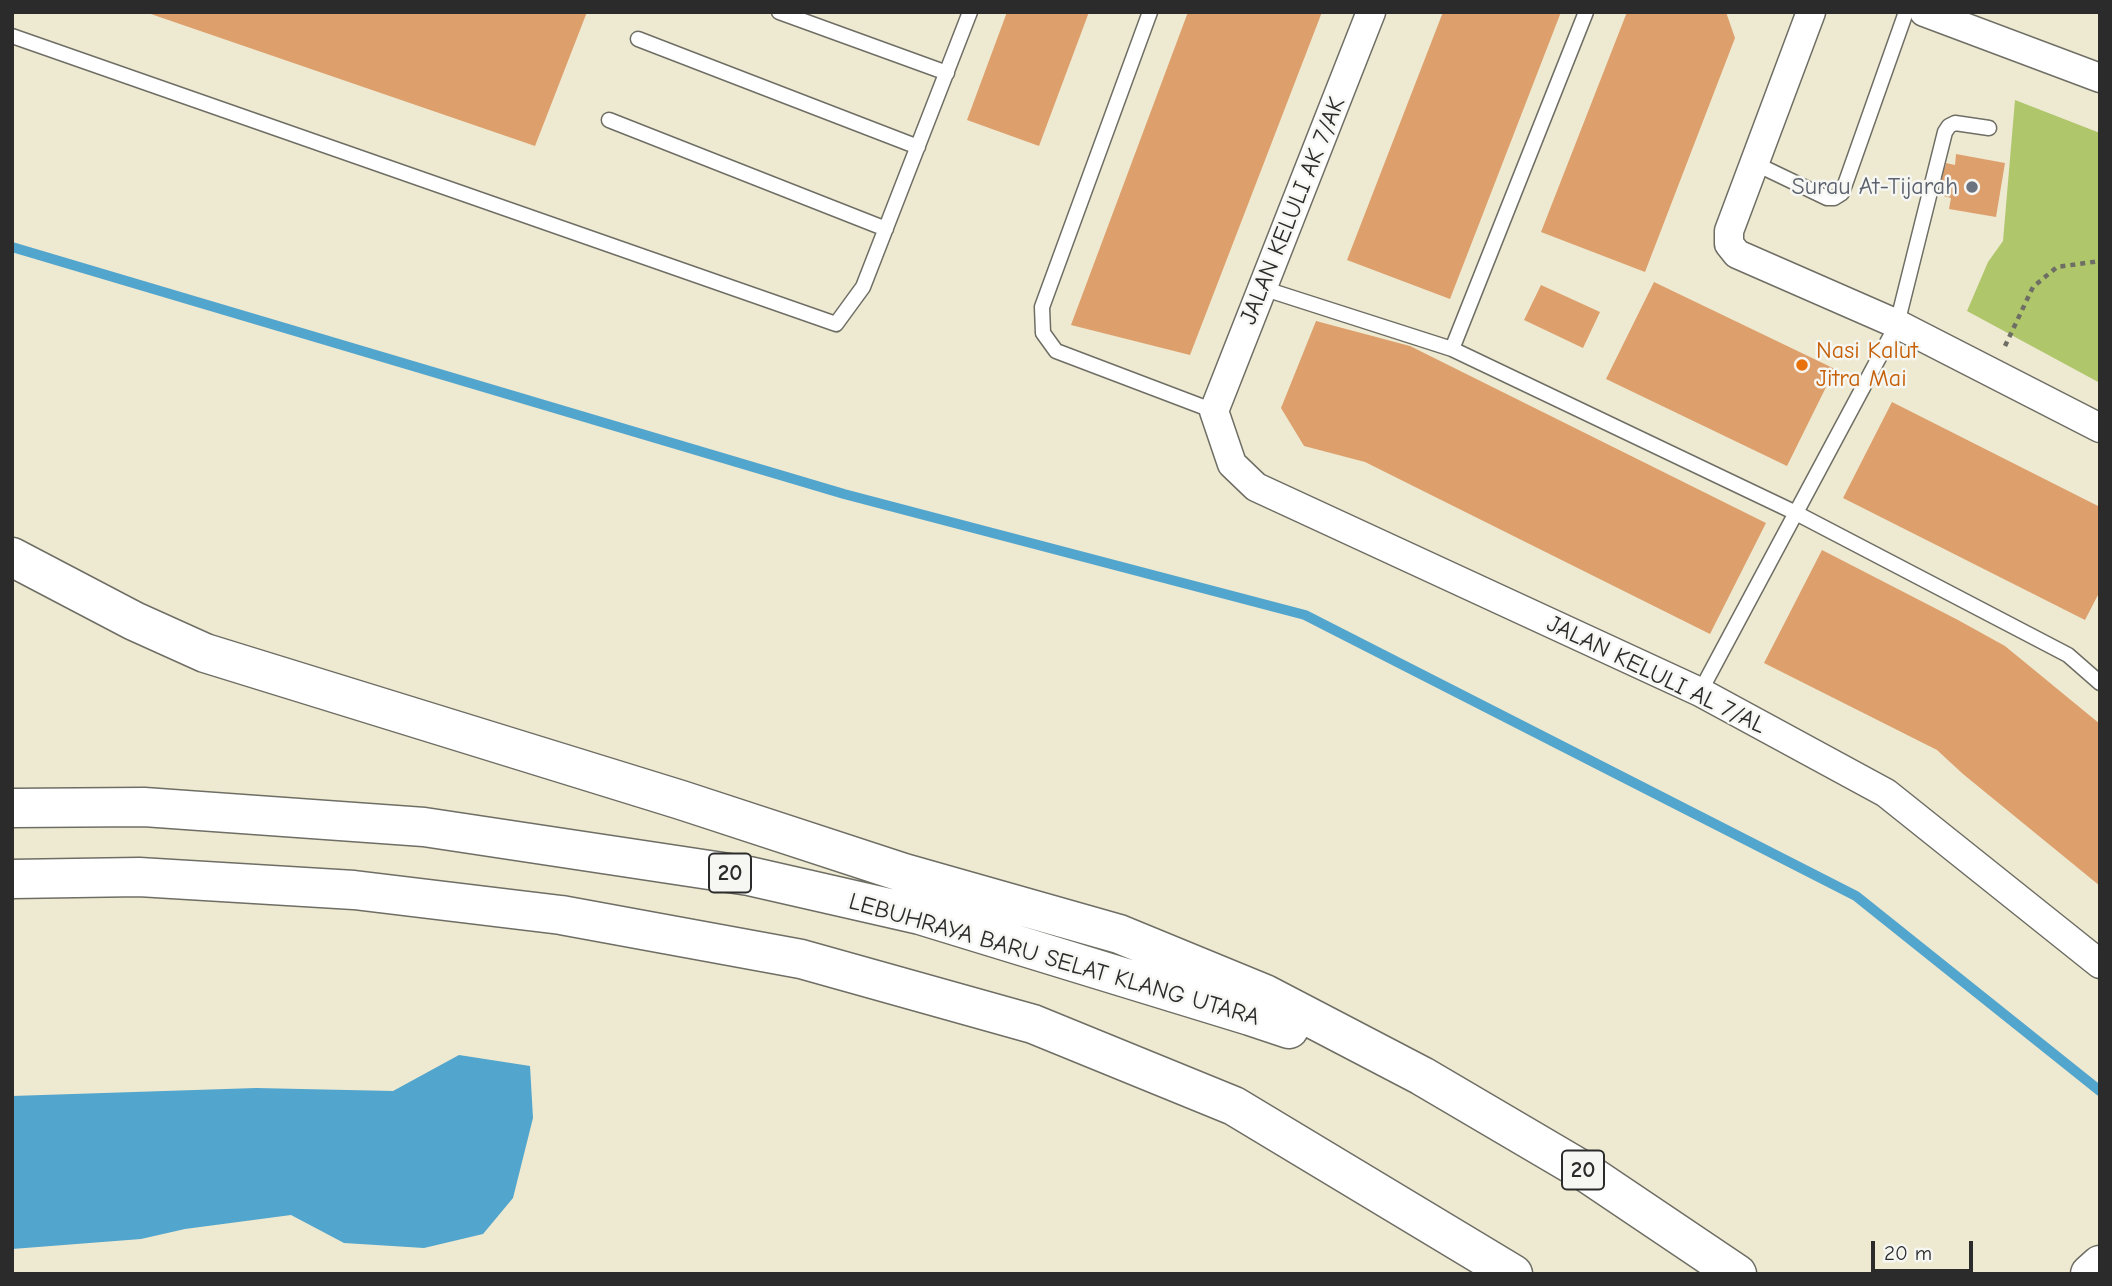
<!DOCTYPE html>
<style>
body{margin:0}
#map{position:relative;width:2112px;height:1286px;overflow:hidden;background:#eee9d1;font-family:"Comic Neue",sans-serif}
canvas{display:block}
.frame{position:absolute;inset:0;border:14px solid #2b2b2b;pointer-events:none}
.scale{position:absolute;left:1871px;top:1241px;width:102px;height:32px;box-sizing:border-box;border:4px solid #2b2b2b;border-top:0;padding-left:9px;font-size:21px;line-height:24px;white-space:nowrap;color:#2b2b2b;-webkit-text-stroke:5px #f6f6f2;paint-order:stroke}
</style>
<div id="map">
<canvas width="2112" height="1286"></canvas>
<div class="frame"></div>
<div class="scale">20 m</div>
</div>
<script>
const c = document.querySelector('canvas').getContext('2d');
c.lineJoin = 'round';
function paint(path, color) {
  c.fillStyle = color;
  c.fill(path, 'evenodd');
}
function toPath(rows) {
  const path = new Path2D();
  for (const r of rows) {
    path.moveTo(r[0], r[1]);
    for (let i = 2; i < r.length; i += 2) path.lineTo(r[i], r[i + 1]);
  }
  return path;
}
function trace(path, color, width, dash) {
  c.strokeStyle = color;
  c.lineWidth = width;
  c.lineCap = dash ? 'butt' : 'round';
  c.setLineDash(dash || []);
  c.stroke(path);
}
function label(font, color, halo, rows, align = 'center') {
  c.font = font + ' "Comic Neue",sans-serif';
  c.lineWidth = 5;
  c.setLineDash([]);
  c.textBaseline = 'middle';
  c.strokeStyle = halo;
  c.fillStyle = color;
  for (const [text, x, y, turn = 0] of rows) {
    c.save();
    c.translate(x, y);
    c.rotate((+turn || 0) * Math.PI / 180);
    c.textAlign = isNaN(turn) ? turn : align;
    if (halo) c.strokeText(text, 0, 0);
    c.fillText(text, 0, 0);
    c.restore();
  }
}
const green = toPath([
 [2015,100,2100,133,2100,383,1967,311,1988,262,2003,241]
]);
const water = toPath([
 [459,1055,530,1066,533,1118,513,1198,483,1234,424,1248,344,1243,291,1215,185,1229,141,1239,12,1249,12,1096,256,1088,393,1091]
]);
const stream = toPath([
 [12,247,844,494,1305,615,1856,896,2100,1091]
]);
const building = toPath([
 [145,12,587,12,535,146],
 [1007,12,1089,12,1039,146,967,120],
 [1188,12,1322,12,1190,355,1071,325],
 [1443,12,1561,12,1450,299,1347,260],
 [1627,12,1726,12,1735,38,1645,272,1541,232],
 [1956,154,2005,163,1996,217,1949,209,1951,198,1940,195,1941,187,1937,186,1940,167,1945,167,1946,163,1955,165],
 [1654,282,1835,369,1787,466,1606,379],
 [1541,285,1600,312,1583,348,1524,320],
 [1316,321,1410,346,1766,523,1710,634,1365,462,1304,446,1281,408],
 [1892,402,2100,507,2100,591,2085,620,1843,498],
 [1822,550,1958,620,2005,646,2100,724,2100,886,1963,774,1937,750,1764,663]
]);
const path = toPath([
 [2005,346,2033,287,2057,267,2100,261]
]);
const lane = toPath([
 [779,12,947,73],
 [1150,12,1042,307,1043,333,1056,351,1214,411],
 [12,36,836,324,863,287,970,12],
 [638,39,918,147],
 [609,120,886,229],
 [1754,163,1827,198,1834,198,1842,193,1906,12],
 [1262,288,1452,349,1796,513,2068,655,2100,683],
 [1452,349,1586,12],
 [1700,692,1897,324,1945,132,1949,126,1955,123,1989,128]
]);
const street = toPath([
 [1371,12,1214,411,1232,464,1256,487,1700,692,1886,793,2100,964],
 [1811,12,1729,231,1729,244,1737,254,1897,324,2100,428],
 [1924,12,2100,78]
]);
const primary = toPath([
 [2090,1274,2100,1265]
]);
const highway = toPath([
 [12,557,134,621,205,653,681,800,904,873,1119,934,1265,994,1422,1076,1587,1173,1737,1274],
 [12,808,144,807,424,827,749,876,920,915,1250,1016,1289,1029],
 [12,879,139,877,354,890,561,915,801,959,1033,1024,1234,1106,1513,1274]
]);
const markers = [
 [1972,187,7,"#6b7280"],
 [1802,365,7,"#e8710a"]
];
const shields = [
 [730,873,42],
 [1583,1170,42]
];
const shieldNames = [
 ["20",730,873],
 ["20",1583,1170]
];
const worshipNames = [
 ["Surau At-Tijarah",1958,187]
];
const streetNames = [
 ["JALAN KELULI AK 7/AK",1293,211,-68],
 ["JALAN KELULI AL 7/AL",1656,675,26],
 ["LEBUHRAYA BARU SELAT KLANG UTARA",1054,960,16]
];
const foodNames = [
 ["Nasi Kalut",1816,351],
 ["Jitra Mai",1816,379]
];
paint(green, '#afc66b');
paint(water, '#52a5cd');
trace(stream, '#52a5cd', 10);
paint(building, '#dda06c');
trace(lane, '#6f6e65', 17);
trace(street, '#6f6e65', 31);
trace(primary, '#6f6e65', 41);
trace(highway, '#6f6e65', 41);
trace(path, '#6f6e65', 4.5, [5, 5]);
trace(lane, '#fff', 14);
trace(street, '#fff', 28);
trace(primary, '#fff', 38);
trace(highway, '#fff', 38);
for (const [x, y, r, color] of markers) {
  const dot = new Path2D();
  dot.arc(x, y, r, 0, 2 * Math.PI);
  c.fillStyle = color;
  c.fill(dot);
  trace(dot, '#f6f6f2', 2.5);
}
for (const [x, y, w] of shields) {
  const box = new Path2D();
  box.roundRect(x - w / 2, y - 19.5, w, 39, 5);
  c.fillStyle = '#f6f6f2';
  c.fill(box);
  trace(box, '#2b2b2b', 2);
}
label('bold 23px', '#2b2b2b', null, shieldNames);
label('24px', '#5b616d', '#f6f6f2', worshipNames, 'right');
label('24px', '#2b2b2b', '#f6f6f2', streetNames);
label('24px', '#c56008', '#f6f6f2', foodNames, 'left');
</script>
